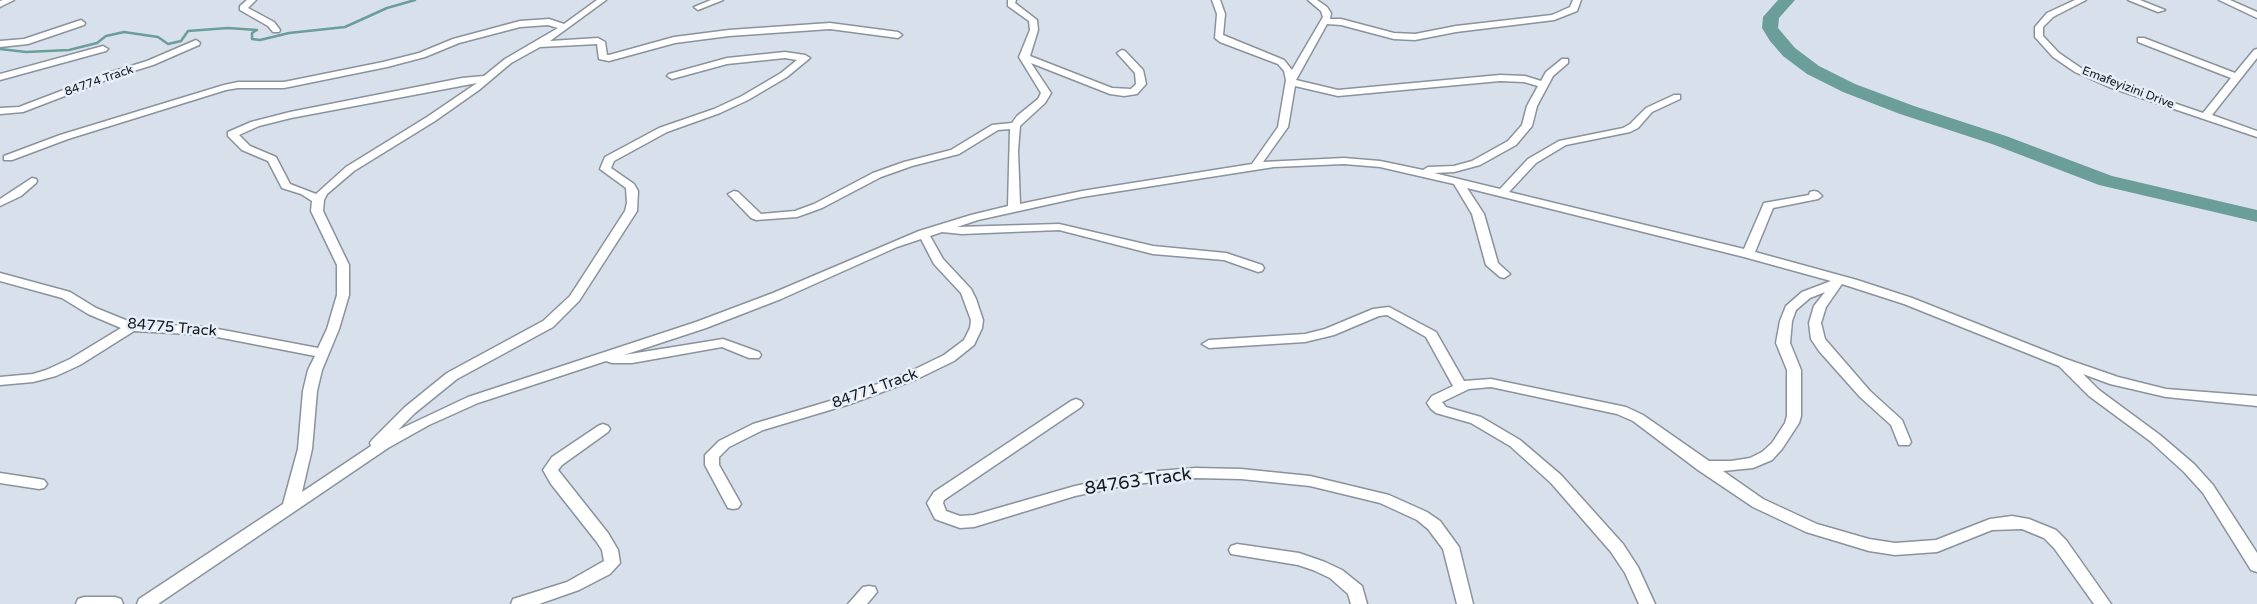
<!DOCTYPE html>
<style>
body{margin:0}
canvas{display:block;background:#d8e1eb}
</style>
<canvas width="2257" height="604"></canvas>
<script>
const c = document.querySelector('canvas').getContext('2d');
c.lineJoin = 'round';
function toPath(rows) {
  const path = new Path2D();
  for (const r of rows) {
    path.moveTo(r[0], r[1]);
    for (let i = 2; i < r.length; i += 2) path.lineTo(r[i], r[i + 1]);
  }
  return path;
}
function trace(path, color, width, dash) {
  c.strokeStyle = color;
  c.lineWidth = width;
  c.lineCap = dash ? 'butt' : 'round';
  c.setLineDash(dash || []);
  c.stroke(path);
}
function paint(path, color) {
  c.fillStyle = color;
  c.fill(path, 'evenodd');
}
function label(font, color, halo, rows, align = 'center') {
  c.font = font + ' "Varela Round",sans-serif';
  c.lineWidth = 5;
  c.setLineDash([]);
  c.textBaseline = 'middle';
  c.strokeStyle = halo;
  c.fillStyle = color;
  for (const [text, x, y, turn = 0] of rows) {
    c.save();
    c.translate(x, y);
    c.rotate((+turn || 0) * Math.PI / 180);
    c.textAlign = isNaN(turn) ? turn : align;
    if (halo) c.strokeText(text, 0, 0);
    c.fillText(text, 0, 0);
    c.restore();
  }
}
const stream = toPath([
 [0,49,26,52,69,50,97,43,106,36,124,32,158,37,168,44,181,41,188,31,228,28,257,30,252,33,252,39,260,40,289,33,345,27,387,8,415,0]
]);
const river = toPath([
 [1778,0,1795,0,1779,18,1778,28,1795,48,1819,66,1855,84,1914,106,2006,136,2112,176,2257,210,2257,222,2099,185,1992,144,1900,114,1843,92,1807,74,1783,56,1770,41,1762,28,1763,17,1778,0]
]);
const minor = toPath([
 [3,0,14,0,0,7,0,1,3,0],
 [247,0,256,0,248,8,274,22,280,30,279,32,273,32,268,26,240,10,240,6,247,0],
 [597,0,606,0,550,41,598,38,605,42,607,55,609,55,674,37,729,30,830,23,898,32,902,35,898,38,830,29,729,36,675,43,609,61,599,59,597,44,540,47,511,63,479,90,435,121,354,171,327,194,324,200,323,211,349,265,349,295,339,329,322,370,317,391,312,449,302,492,371,446,370,443,372,440,405,407,447,373,543,321,570,296,625,211,627,203,626,188,600,169,605,157,659,128,714,109,742,96,781,73,797,60,785,58,727,64,672,79,667,76,669,74,727,58,785,52,805,55,810,58,787,77,748,100,720,113,667,132,614,161,611,168,634,184,638,191,637,211,579,301,553,327,457,379,415,413,398,430,468,397,696,322,773,293,919,231,971,215,1008,206,1010,129,998,130,959,154,912,166,881,177,822,208,797,217,756,220,751,218,728,194,734,191,738,192,761,214,795,211,814,204,873,173,904,162,951,150,992,125,1012,123,1017,116,1038,99,1041,93,1019,57,1030,30,1029,21,1008,6,1008,0,1016,0,1015,3,1037,20,1038,30,1030,56,1112,88,1131,89,1136,84,1135,73,1117,53,1122,50,1125,51,1143,70,1146,84,1137,94,1124,96,1110,94,1031,63,1051,93,1045,103,1020,126,1018,151,1020,204,1082,191,1252,164,1278,127,1286,80,1284,71,1278,64,1220,42,1215,38,1217,14,1212,0,1220,0,1225,14,1223,35,1284,60,1292,70,1323,17,1321,11,1308,0,1317,0,1327,7,1331,13,1330,19,1341,19,1394,33,1415,34,1456,26,1552,15,1570,7,1573,0,1581,0,1577,11,1554,20,1456,32,1415,40,1394,39,1341,25,1327,24,1296,80,1338,90,1500,75,1525,76,1541,81,1546,72,1562,59,1568,59,1568,63,1553,76,1537,106,1532,126,1516,145,1480,165,1454,172,1434,173,1500,189,1528,159,1559,141,1623,128,1630,124,1646,108,1674,95,1680,95,1680,99,1652,112,1638,128,1630,132,1566,145,1536,163,1509,192,1744,249,1764,203,1809,195,1810,192,1814,191,1818,192,1822,196,1818,199,1773,208,1755,252,1857,280,1912,298,2066,359,2118,377,2166,389,2257,396,2257,406,2166,397,2110,384,2083,374,2099,390,2160,435,2194,464,2213,485,2257,553,2257,572,2251,570,2203,493,2184,472,2150,441,2089,396,2059,366,1904,304,1842,284,1826,307,1821,323,1825,339,1870,391,1902,420,1911,442,1909,445,1899,445,1891,425,1860,397,1819,351,1811,339,1809,323,1814,306,1825,292,1810,298,1796,310,1792,321,1790,343,1801,370,1801,416,1799,423,1782,449,1772,460,1753,468,1723,471,1763,499,1817,524,1869,539,1895,543,1936,540,1990,519,2012,516,2029,519,2056,530,2066,540,2111,604,2094,604,2054,548,2044,538,2022,529,1992,530,1937,552,1895,555,1869,551,1806,532,1753,507,1698,470,1633,421,1617,414,1491,387,1469,389,1442,402,1446,407,1481,417,1520,440,1561,475,1623,544,1638,567,1655,604,1639,604,1625,573,1611,552,1551,483,1510,446,1471,423,1436,413,1431,409,1427,403,1432,396,1453,386,1426,337,1387,315,1379,316,1334,335,1305,342,1209,348,1202,344,1209,340,1305,334,1325,329,1373,309,1389,307,1436,332,1464,381,1491,379,1626,407,1643,415,1709,461,1731,461,1750,458,1762,452,1772,443,1785,423,1787,416,1787,370,1776,343,1780,321,1786,306,1802,292,1831,281,1744,257,1467,188,1484,214,1498,263,1510,274,1504,278,1500,277,1486,265,1472,214,1454,184,1380,167,1344,164,1274,167,1082,197,978,220,957,227,1059,224,1153,246,1226,253,1262,265,1264,268,1262,271,1258,272,1224,260,1153,254,1059,230,962,234,942,232,930,236,943,259,971,289,976,299,983,320,982,328,974,345,954,361,917,379,850,404,763,430,729,447,719,457,719,465,741,504,738,508,733,509,728,508,705,465,705,455,719,441,753,424,840,398,907,373,944,355,964,340,970,328,971,320,961,293,934,264,921,239,897,247,781,299,706,328,624,355,723,339,759,352,761,355,759,358,749,358,722,347,632,363,612,363,606,361,478,403,429,425,388,448,158,604,137,604,139,599,283,504,298,449,303,391,308,370,315,356,207,335,134,331,80,365,56,376,33,382,0,385,0,377,33,374,46,370,70,359,121,328,88,314,62,298,0,281,0,273,70,292,96,308,133,323,207,327,318,348,327,329,337,295,337,265,311,211,312,201,301,194,282,188,268,161,242,150,228,136,228,132,251,122,290,112,462,78,484,76,505,59,558,28,548,25,520,27,459,43,425,57,387,67,284,88,238,88,226,90,68,139,12,160,4,160,4,156,60,135,224,85,238,82,284,82,383,62,419,53,453,39,520,21,549,19,564,24,597,0],
 [1500,81,1524,82,1538,86,1527,106,1522,125,1508,141,1472,161,1454,166,1428,167,1423,170,1380,161,1344,158,1263,162,1288,127,1295,86,1338,96,1500,81],
 [477,83,427,117,346,167,316,194,290,184,276,157,250,146,239,135,259,126,291,118,477,83],
 [711,0,723,0,698,10,694,7,711,0],
 [2075,0,2086,0,2053,17,2043,27,2043,36,2059,53,2081,68,2115,83,2203,113,2231,78,2138,42,2138,38,2144,38,2235,73,2254,50,2257,49,2257,58,2212,115,2257,131,2257,137,2109,87,2075,72,2053,57,2035,37,2035,27,2047,13,2075,0],
 [2128,0,2140,0,2165,10,2158,12,2128,0],
 [2219,0,2230,0,2257,12,2257,18,2219,0],
 [81,20,85,23,84,25,28,44,0,47,0,41,24,39,81,20],
 [196,40,200,43,199,45,153,65,114,77,23,112,0,114,0,108,19,107,108,73,147,61,196,40],
 [103,46,108,49,106,51,0,80,0,74,103,46],
 [32,178,36,179,37,181,36,183,21,196,0,206,0,199,32,178],
 [1076,399,1081,401,1083,404,1081,407,944,500,943,503,946,511,960,516,974,515,1075,486,1122,476,1159,471,1195,468,1241,469,1310,476,1389,495,1427,512,1440,521,1459,547,1473,604,1457,604,1443,549,1428,529,1417,520,1380,503,1310,486,1241,479,1195,478,1159,481,1122,486,1075,496,974,527,960,528,935,519,927,503,934,492,1071,401,1076,399],
 [603,424,608,426,610,429,608,432,562,465,558,470,608,533,618,550,620,563,610,574,579,590,539,604,511,604,513,599,567,582,604,561,602,550,596,541,551,484,543,470,552,457,598,426,603,424],
 [0,473,39,479,44,480,47,484,44,488,39,489,0,483,0,473],
 [1237,544,1299,553,1325,562,1342,570,1362,586,1367,604,1351,604,1348,594,1330,578,1313,570,1298,565,1231,554,1229,550,1231,546,1237,544],
 [869,586,875,587,877,592,867,604,848,604,863,587,869,586],
 [84,597,115,597,121,599,123,604,76,604,78,599,84,597]
]);
const farStreetnames = [
 ["84774 Track",99,81,-19],
 ["Emafeyizini Drive",2128,88,21]
];
const streetNames = [
 ["84775 Track",172,328,5],
 ["84771 Track",875,389,-20]
];
const nearStreetnames = [
 ["84763 Track",1138,482,-8]
];
trace(stream, '#6b9d99', 2.5);
paint(river, '#6b9d99');
trace(minor, '#8a929c', 3);
paint(minor, '#fff');
label('12px', '#14171a', '#e6eef9', farStreetnames);
label('15px', '#14171a', '#e6eef9', streetNames);
label('18px', '#14171a', '#e6eef9', nearStreetnames);
</script>
